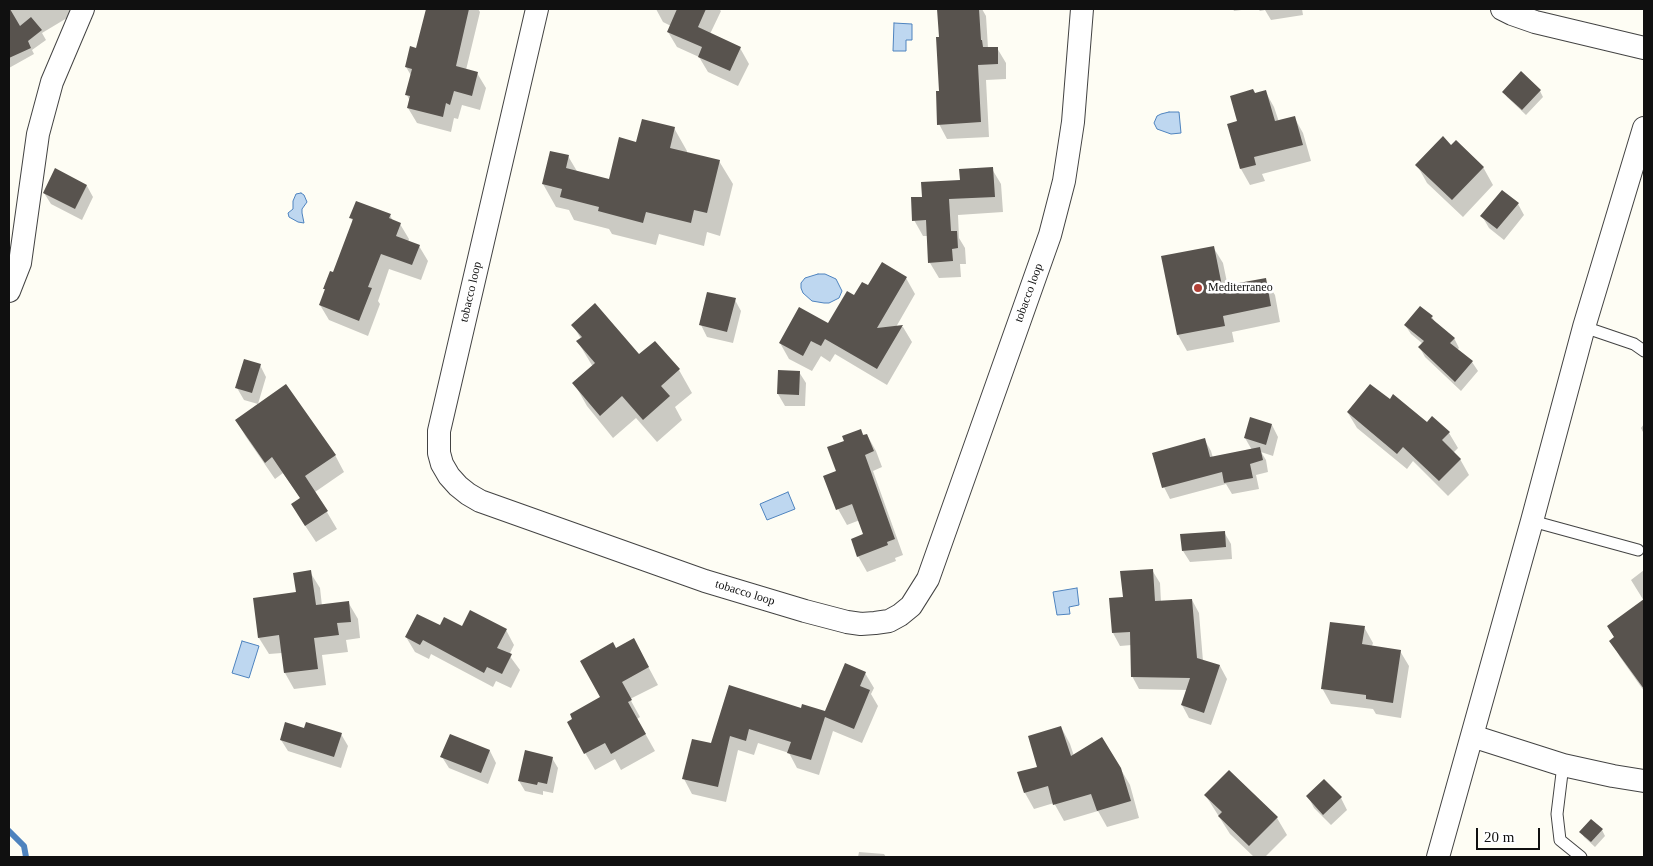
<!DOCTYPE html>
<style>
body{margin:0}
#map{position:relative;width:1653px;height:866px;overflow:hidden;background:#fefdf4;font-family:Georgia,serif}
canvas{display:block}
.frame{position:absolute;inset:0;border:10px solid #101010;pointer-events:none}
.scale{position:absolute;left:1476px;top:828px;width:64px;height:22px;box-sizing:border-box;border:2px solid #101010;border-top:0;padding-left:6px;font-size:15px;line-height:18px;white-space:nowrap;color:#101010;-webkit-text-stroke:4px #fff;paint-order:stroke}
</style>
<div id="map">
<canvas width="1653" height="866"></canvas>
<div class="frame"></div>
<div class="scale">20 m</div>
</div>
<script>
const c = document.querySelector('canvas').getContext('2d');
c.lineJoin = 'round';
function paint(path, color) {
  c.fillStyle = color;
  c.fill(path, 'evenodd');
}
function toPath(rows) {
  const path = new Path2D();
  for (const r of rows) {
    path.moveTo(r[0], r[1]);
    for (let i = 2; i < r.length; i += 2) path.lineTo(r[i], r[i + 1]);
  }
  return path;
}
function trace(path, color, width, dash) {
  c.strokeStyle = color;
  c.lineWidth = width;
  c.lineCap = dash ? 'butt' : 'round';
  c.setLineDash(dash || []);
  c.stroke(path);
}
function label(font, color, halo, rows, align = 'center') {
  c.font = font + ' Georgia,serif';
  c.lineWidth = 5;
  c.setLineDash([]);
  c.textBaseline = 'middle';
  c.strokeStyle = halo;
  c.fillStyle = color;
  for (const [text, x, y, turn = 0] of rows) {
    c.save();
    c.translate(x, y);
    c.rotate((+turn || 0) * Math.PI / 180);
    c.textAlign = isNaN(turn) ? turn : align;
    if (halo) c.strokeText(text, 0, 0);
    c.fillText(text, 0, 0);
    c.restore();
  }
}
const water = toPath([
 [894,23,912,24,912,40,906,40,906,51,893,51,894,23],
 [1169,112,1179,112,1181,133,1171,134,1157,129,1154,123,1157,116,1161,114,1169,112],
 [301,193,304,195,307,202,302,209,302,213,304,223,298,222,289,217,288,213,293,209,293,201,296,194,301,193],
 [818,274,825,274,836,279,842,291,839,298,829,303,824,303,812,301,803,293,801,288,801,283,805,278,818,274],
 [788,492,795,509,767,520,760,504,788,492],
 [1077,588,1079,605,1069,607,1070,614,1057,615,1053,592,1077,588],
 [242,641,259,646,249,678,232,673,242,641]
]);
const shadow = toPath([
 [9,9,69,9,72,15,42,33,46,40,32,50,34,54,9,68],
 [428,9,478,9,480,12,466,70,477,73,486,88,480,110,462,105,458,119,454,118,451,132,417,123,408,108,410,101,407,95,412,77,406,67,417,49],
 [656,9,719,9,721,11,710,34,740,48,749,64,738,86,708,72,699,57,677,47,668,32,671,26,663,22],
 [938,9,982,9,986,16,988,48,997,48,1006,63,1006,79,986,80,989,137,947,139,939,124,940,39],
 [1233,9,1249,9,1234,11],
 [1258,9,1302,9,1303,15,1271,20,1265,10,1260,11],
 [1521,73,1540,91,1543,97,1526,115,1507,97,1504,92],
 [1265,91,1274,107,1279,122,1294,117,1303,133,1311,161,1262,174,1265,181,1250,185,1241,169,1228,125,1239,122,1255,94],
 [674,128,687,151,687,153,719,161,733,184,720,236,707,232,704,246,659,234,656,245,612,234,609,229,574,220,569,210,556,207,543,184,568,156,578,173,610,181,637,143],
 [1452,146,1483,167,1493,185,1463,217,1427,183,1417,165],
 [992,169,1001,184,1003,212,958,215,959,238,965,248,966,264,960,264,961,277,939,278,930,263,928,236,923,236,914,220,923,198],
 [87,186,93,197,82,220,51,204,44,193],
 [1518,204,1524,215,1504,240,1489,228,1482,216],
 [390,215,393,221,400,224,409,239,408,242,419,246,428,261,421,280,389,269,378,301,380,304,368,336,329,320,320,305,326,291,324,289,333,274,353,222,351,218],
 [1213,247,1223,263,1228,287,1265,280,1275,295,1280,322,1232,332,1234,342,1187,351,1178,335,1162,257],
 [906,278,915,294,896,327,903,327,912,342,887,385,835,354,830,362,821,356,812,371,789,359,780,343,829,325,855,297,869,287],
 [735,300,741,311,733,343,707,337,701,325],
 [1432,317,1435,322,1454,338,1459,348,1457,350,1472,362,1478,371,1461,391,1425,357,1420,348,1423,344,1411,334,1405,325],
 [573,325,639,356,679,370,692,393,675,407,682,420,657,442,636,418,613,438,587,406,574,383,593,367,578,342,581,339],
 [260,365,266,377,258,404,244,400,237,388],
 [799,372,806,383,805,406,785,406,778,394],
 [1390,401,1427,423,1449,433,1458,448,1453,453,1460,459,1469,475,1448,496,1413,461,1407,469,1357,428,1348,413],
 [236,420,335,455,344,472,315,492,337,529,316,542,302,521,301,499,283,473,275,479,246,437],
 [1644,424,1644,434,1641,428],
 [1272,425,1278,437,1273,456,1261,452,1266,460,1268,472,1256,475,1259,489,1232,494,1226,484,1170,499,1164,487,1204,439,1211,451,1213,458,1252,450,1245,438],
 [861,430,864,436,867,435,876,451,882,467,873,471,903,555,895,558,896,561,867,572,858,556,865,535,860,520,847,525,838,509,838,471,846,442],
 [1224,532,1231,544,1232,559,1190,562,1183,551],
 [1152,570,1160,583,1161,602,1192,600,1199,613,1203,661,1220,666,1227,679,1211,725,1189,718,1182,705,1187,690,1139,689,1132,676,1132,645,1120,646,1113,633,1110,600,1124,598],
 [1644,570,1644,691,1620,657,1611,641,1615,638,1608,626,1644,601,1631,580],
 [310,572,320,588,322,606,348,602,358,619,360,638,346,640,348,652,322,655,326,685,294,689,285,673,282,653,269,654,259,638,298,593],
 [440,627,506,630,514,645,509,655,520,670,511,688,496,681,493,687,431,654,429,659,415,652,406,637],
 [1364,627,1373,643,1372,646,1400,651,1409,666,1401,718,1376,714,1373,709,1331,704,1322,688],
 [616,649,643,657,658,685,630,699,640,717,637,719,655,751,621,770,615,759,595,770,568,723,602,698],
 [865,673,874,688,871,694,878,706,862,743,833,731,819,775,797,768,789,753,758,743,754,755,738,750,726,802,692,794,684,779,712,745,730,687,802,709,826,712],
 [1061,727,1070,744,1074,756,1120,768,1130,785,1139,818,1107,827,1098,811,1064,821,1054,803,1034,809,1025,793],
 [305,730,341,734,348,746,341,768,288,751,281,740],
 [450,735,490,751,496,763,488,784,449,768,442,757],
 [552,758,558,768,553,793,543,791,543,795,525,791,519,781],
 [1324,781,1341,798,1347,810,1331,825,1314,808,1308,796],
 [1206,796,1277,818,1287,835,1265,857,1254,857,1230,834],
 [1591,820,1602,830,1605,836,1595,847,1584,837,1581,832],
 [859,852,884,854,886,857,858,857]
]);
const stream = toPath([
 [9,831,24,846,26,857]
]);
const building = toPath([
 [9,9,10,9,20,26,31,17,42,30,28,41,31,48,9,58],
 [426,9,469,9,456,66,478,72,472,96,454,91,450,105,446,103,443,117,407,108,410,96,405,95,412,69,405,67,410,46,416,48],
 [677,9,706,9,698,27,741,47,730,71,698,57,702,47,667,32],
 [937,9,979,9,981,40,982,40,983,47,998,47,998,64,978,65,981,122,937,125,936,91,939,91,936,37,939,37],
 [1521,71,1541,90,1522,110,1502,92],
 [1253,89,1255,93,1266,90,1275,121,1295,116,1303,145,1254,157,1256,165,1240,169,1227,124,1237,121,1230,96],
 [642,119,675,127,670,148,720,160,707,213,694,210,691,223,646,212,643,223,598,211,599,207,560,197,562,189,542,184,550,151,569,155,566,168,609,179,619,137,636,142],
 [1443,136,1451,145,1456,140,1484,167,1452,200,1415,165],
 [993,167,995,197,949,199,951,231,957,231,958,248,952,249,953,261,928,263,926,220,912,221,911,197,922,197,921,182,960,180,959,169],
 [55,168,87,185,75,209,43,193],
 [1502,190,1519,203,1497,229,1480,216],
 [356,201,391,214,389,218,401,223,396,236,420,245,412,265,381,254,368,287,372,288,359,321,319,305,325,289,323,289,330,271,333,272,353,219,349,218],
 [1214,246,1222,286,1266,278,1271,306,1223,316,1225,326,1177,335,1161,256],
 [882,262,907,277,877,328,903,325,877,369,825,339,821,346,811,341,803,356,779,343,799,307,828,323,847,291,854,295,862,282,868,285],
 [707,292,736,298,727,332,699,325],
 [595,303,639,354,655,341,680,369,661,386,670,396,643,420,622,396,600,416,572,383,595,363,576,341,582,337,571,325],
 [1420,306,1433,316,1431,318,1455,338,1450,343,1473,361,1455,382,1418,347,1424,341,1404,325],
 [244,359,261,364,252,393,235,388],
 [778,370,800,371,799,395,777,394],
 [286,384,336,455,305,476,328,511,305,526,291,504,300,498,272,457,265,463,235,420],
 [1370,384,1390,399,1393,394,1427,422,1432,416,1450,432,1442,440,1461,459,1439,481,1403,447,1397,454,1347,412],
 [1250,417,1272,424,1266,445,1244,438],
 [861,429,863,435,867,434,874,451,865,455,895,539,887,542,888,545,857,557,851,539,863,534,852,504,836,510,823,476,836,471,827,447,844,441,842,436],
 [1205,438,1210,457,1260,447,1263,460,1250,464,1253,478,1224,483,1222,472,1162,488,1152,453],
 [1225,531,1226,547,1182,551,1180,534],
 [1153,569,1155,601,1192,599,1197,658,1220,665,1204,713,1181,705,1190,678,1131,677,1130,632,1112,633,1109,598,1123,597,1120,571],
 [311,570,316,605,349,601,351,622,337,623,339,635,314,638,318,669,284,673,279,635,258,638,253,598,296,592,293,573],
 [1644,599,1644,689,1609,641,1614,637,1607,626],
 [470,610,507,629,497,648,512,654,502,674,487,667,484,673,423,640,420,645,405,637,417,614,440,625,444,617,462,626],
 [1330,622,1365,626,1362,644,1401,650,1393,703,1366,699,1366,695,1321,689],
 [634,638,649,667,622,682,632,700,628,702,646,734,611,754,605,743,584,754,567,722,572,719,570,714,600,697,580,661,613,642,616,648],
 [845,663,866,672,860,686,870,690,854,729,825,717,811,760,787,753,791,742,749,729,746,741,730,736,718,787,682,779,692,739,711,743,729,685,801,708,802,704,825,711],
 [285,722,304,728,306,722,342,733,334,757,280,740],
 [1061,726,1071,756,1102,737,1121,768,1131,801,1097,811,1091,794,1053,805,1048,786,1024,793,1017,772,1037,767,1028,736],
 [450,734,490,750,481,773,440,757],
 [525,750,553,757,547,784,538,782,537,785,518,781],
 [1229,770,1278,817,1249,846,1218,816,1222,812,1204,795],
 [1324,779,1342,797,1323,815,1306,796],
 [1591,819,1603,829,1591,842,1579,832]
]);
const lane = toPath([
 [1584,327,1634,344,1644,351],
 [1532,521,1638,550],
 [1563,765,1557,814,1560,840,1581,857]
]);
const street = toPath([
 [537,9,439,431,439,453,442,464,449,476,458,486,468,494,480,501,705,581,805,611,847,622,861,624,875,623,889,621,900,615,911,606,928,579,1050,235,1064,181,1073,122,1082,9],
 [1502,9,1512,14,1535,22,1644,48],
 [9,291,20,263,38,134,52,82,83,9],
 [1472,736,1563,765,1613,776,1644,781],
 [1438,857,1532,521,1584,327,1644,128]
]);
const markers = [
 [1198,288,5,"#b14137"]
];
const poiNames = [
 ["Mediterraneo",1208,288]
];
const streetNames = [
 ["tobacco loop",471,292,-77],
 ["tobacco loop",1029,293,-70],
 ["tobacco loop",745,593,17]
];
paint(water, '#bed7f0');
trace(water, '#4e83be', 1);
paint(shadow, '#0003');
trace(stream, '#4e83be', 6);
paint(building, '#58534e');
trace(lane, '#434343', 13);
trace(street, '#434343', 24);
trace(lane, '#fff', 11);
trace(street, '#fff', 22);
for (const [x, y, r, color] of markers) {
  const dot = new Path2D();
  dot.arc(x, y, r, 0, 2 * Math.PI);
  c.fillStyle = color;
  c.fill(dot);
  trace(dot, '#fff', 2);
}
label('12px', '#101010', '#fff', poiNames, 'left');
label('12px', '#101010', '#fff', streetNames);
</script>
